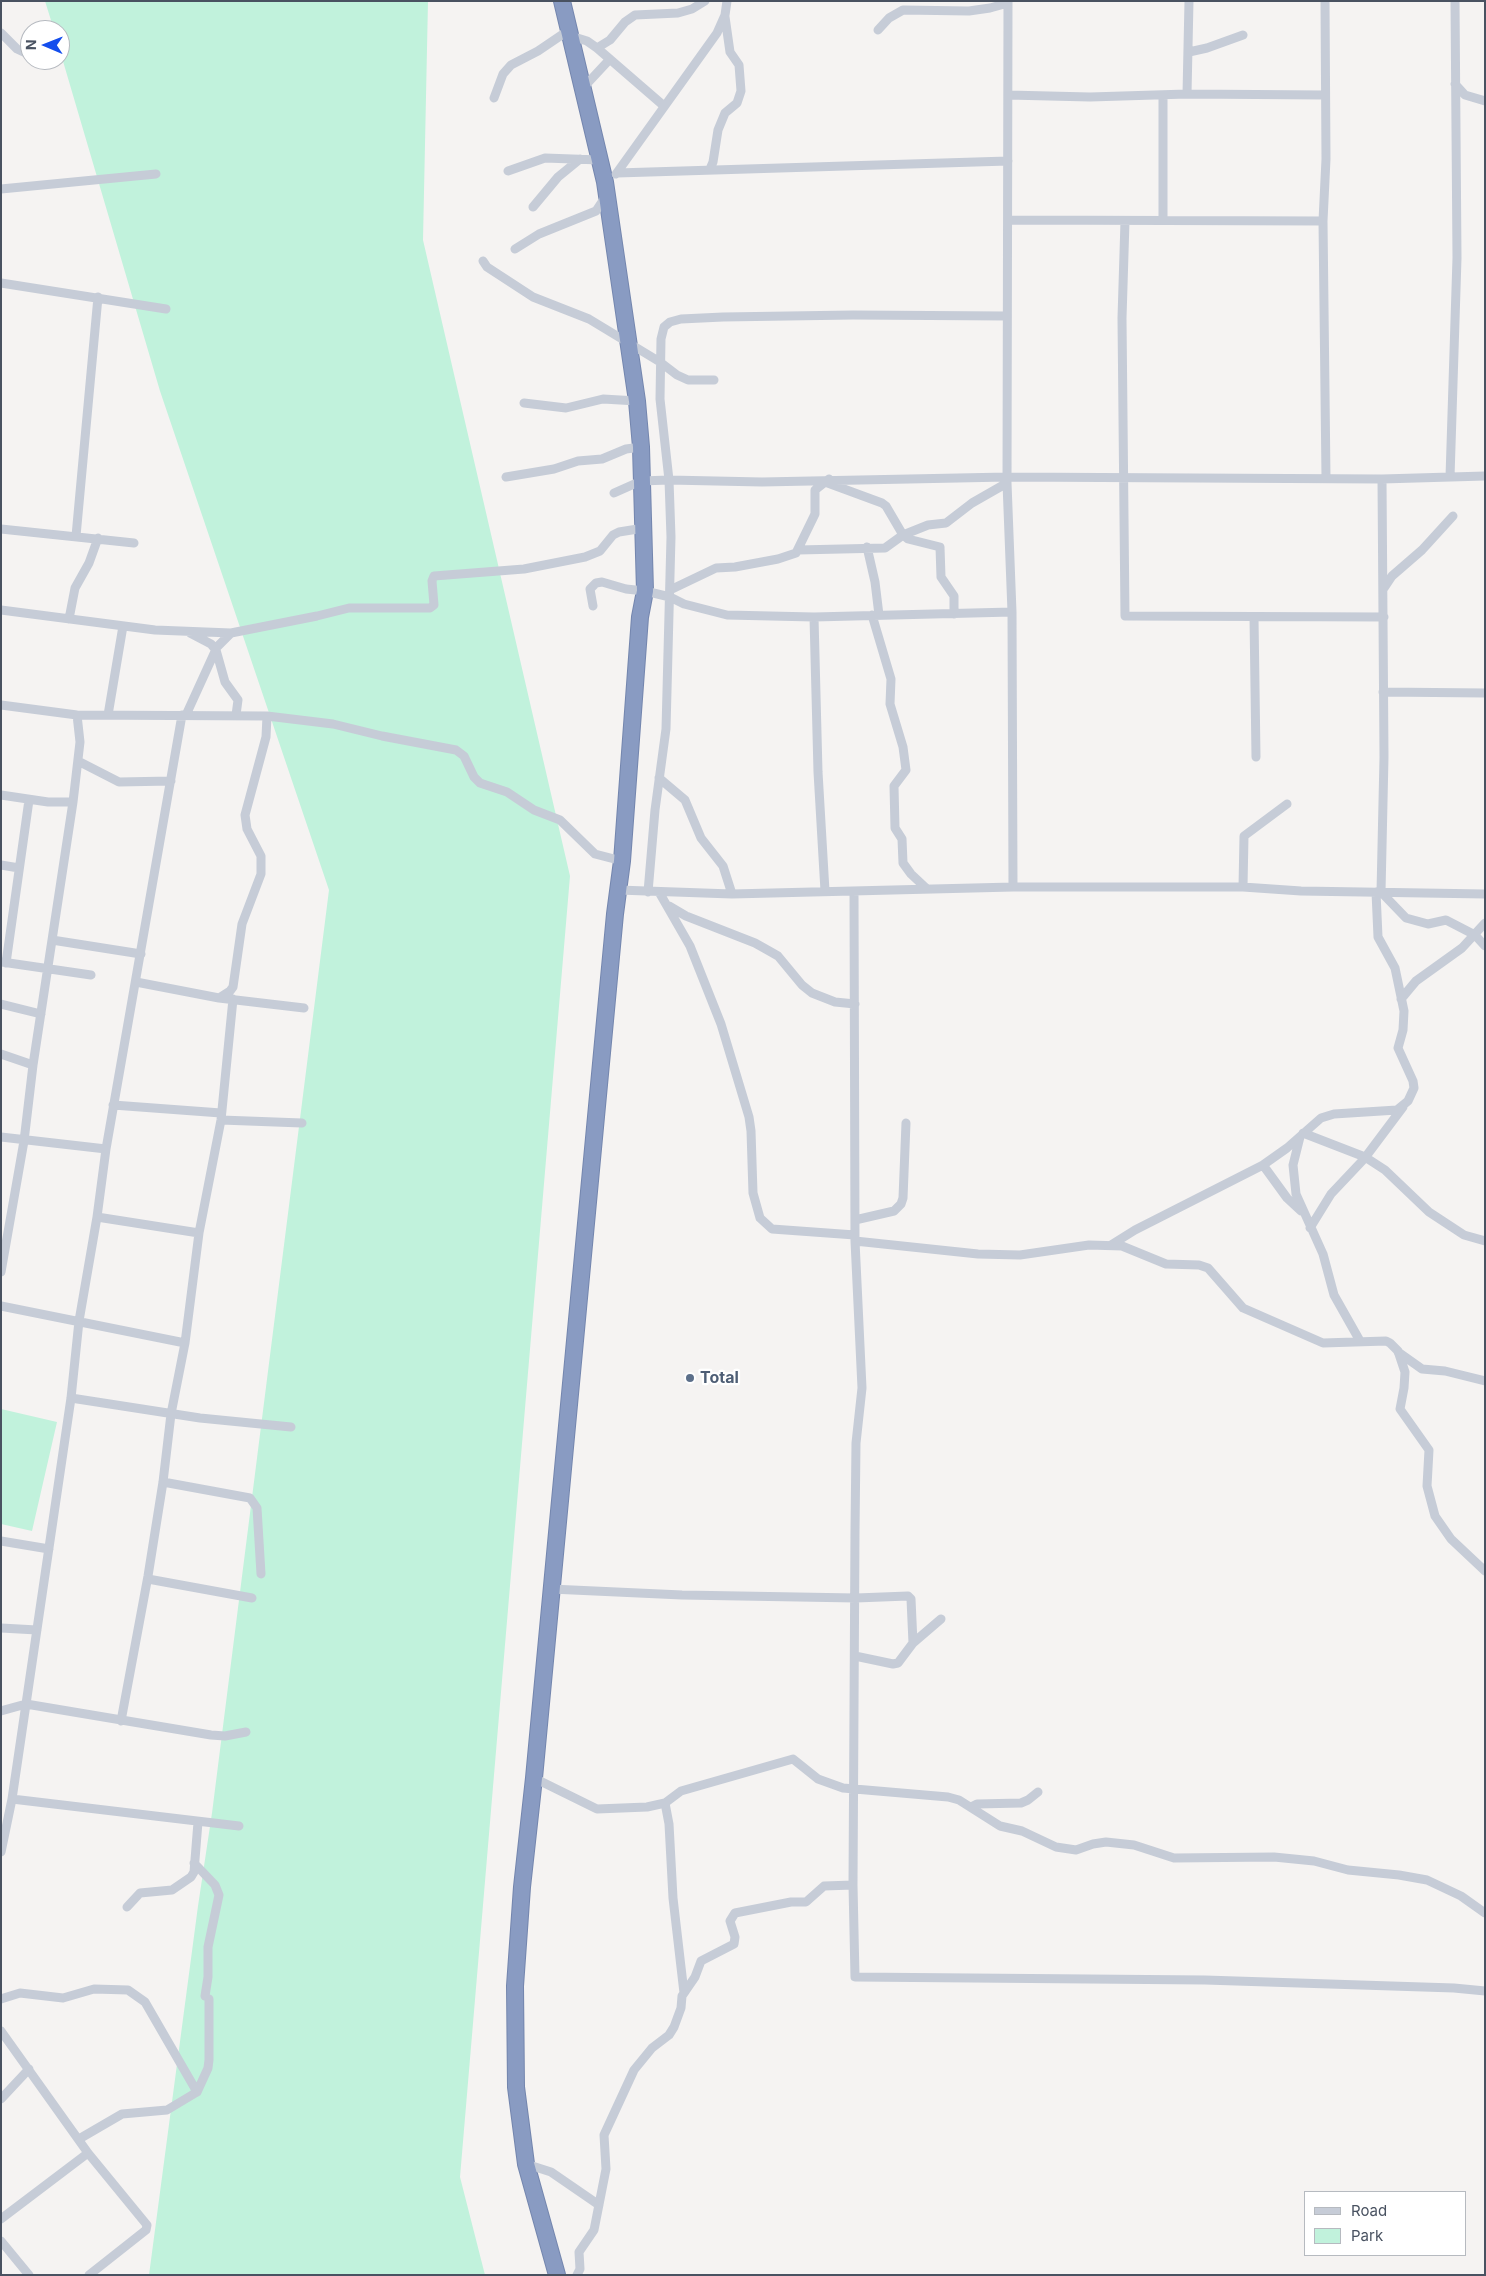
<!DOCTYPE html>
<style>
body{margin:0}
#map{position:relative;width:1486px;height:2276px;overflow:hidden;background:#f5f3f2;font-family:Inter,sans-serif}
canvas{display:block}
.frame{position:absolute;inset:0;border:2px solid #495261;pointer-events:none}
.legend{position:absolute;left:1304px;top:2191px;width:162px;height:65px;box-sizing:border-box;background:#fff;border:1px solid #b6bac0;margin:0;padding:6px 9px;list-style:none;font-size:15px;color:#495261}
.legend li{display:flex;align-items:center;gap:10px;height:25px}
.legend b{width:25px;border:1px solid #b6bac0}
.north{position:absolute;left:20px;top:20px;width:50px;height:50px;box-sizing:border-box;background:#fff;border:1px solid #b6bac0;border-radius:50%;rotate:271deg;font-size:14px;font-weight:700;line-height:20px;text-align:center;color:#495261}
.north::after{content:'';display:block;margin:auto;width:18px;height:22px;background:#144eed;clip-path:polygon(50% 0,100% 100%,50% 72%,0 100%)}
</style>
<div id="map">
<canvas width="1486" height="2276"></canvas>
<div class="frame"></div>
<ul class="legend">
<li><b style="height:6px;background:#c6ccd7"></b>Road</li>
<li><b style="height:14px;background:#c1f2dc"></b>Park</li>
</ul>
<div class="north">N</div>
</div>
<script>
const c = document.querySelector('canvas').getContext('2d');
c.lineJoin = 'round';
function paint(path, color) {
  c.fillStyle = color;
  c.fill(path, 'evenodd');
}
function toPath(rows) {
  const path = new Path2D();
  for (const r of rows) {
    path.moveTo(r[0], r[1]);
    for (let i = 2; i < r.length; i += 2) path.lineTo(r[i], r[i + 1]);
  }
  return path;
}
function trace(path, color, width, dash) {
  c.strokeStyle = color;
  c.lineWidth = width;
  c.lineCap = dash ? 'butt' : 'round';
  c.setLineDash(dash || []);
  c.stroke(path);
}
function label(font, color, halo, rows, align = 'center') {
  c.font = font + ' Inter,sans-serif';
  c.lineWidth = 4.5;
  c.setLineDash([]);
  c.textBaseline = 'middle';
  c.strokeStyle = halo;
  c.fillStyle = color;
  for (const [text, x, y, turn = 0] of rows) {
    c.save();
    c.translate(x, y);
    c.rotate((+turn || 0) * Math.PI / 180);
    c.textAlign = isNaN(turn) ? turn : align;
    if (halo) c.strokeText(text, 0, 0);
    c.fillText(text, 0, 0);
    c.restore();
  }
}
const green = toPath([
 [45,1,428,1,423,240,570,876,460,2177,485,2275,149,2275,198,1906,212,1813,329,890,160,391,60,51,60,30,54,30],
 [1,1409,57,1422,32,1531,1,1524]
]);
const street = toPath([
 [1008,1,1007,483,1012,612,1013,887],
 [1325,1,1326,159,1323,221,1326,478],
 [878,30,889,18,903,10,969,11,990,8,1008,3],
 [1,33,17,49,30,55],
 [571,36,587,41,597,48,664,106],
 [597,48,610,40,625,22,635,15,678,13,692,9,705,1],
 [1189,52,1207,48,1243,35],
 [1455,84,1465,95,1485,101],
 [583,88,610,59],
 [1187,94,1189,1],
 [1008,95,1090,97,1187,94,1324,95],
 [494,98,503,74,511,65,538,51,569,30],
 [710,169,713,162,718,130,725,113,737,103,741,91,739,65,730,52,725,17],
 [508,171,545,158,600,160],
 [617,173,1008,161],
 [616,174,717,33,725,15,727,1],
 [1,189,156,174],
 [533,207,558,177,580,159],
 [1008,220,1323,221],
 [1163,220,1163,95],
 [1125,221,1122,318,1125,616,1384,617],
 [515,249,539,234,596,211,606,196],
 [483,261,487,267,533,297,589,319,660,362,677,375,688,380,714,380],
 [1,283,166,309],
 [524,403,566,408,603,399,637,401],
 [506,477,554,469,578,461,602,459,626,449,641,447],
 [1450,477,1457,258,1455,1],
 [1382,479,1384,757,1381,892,1406,918,1428,924,1446,920,1475,935,1485,946],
 [825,482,882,503,886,506,903,535,908,539,940,547,941,577,954,596,954,614],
 [614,493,641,481,669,480,762,482,1007,477,1382,479,1485,476],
 [1,529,134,543],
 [76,536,98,297],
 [867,547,875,582,879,615],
 [798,550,885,548,903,535,928,525,946,523,972,503,1007,483],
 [1384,588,1392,576,1422,550,1453,516],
 [670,590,716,568,735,567,778,559,796,553,815,514,815,490,829,479],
 [593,606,590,589,596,583,602,582,626,589,645,591,670,597,684,604,727,615,814,617,1012,612],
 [1,610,155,630,231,633,317,616,349,608,430,608,434,605,432,581,434,576,524,569,585,557,600,551,613,535,619,532,644,528],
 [872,615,891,679,890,704,903,747,906,770,894,786,895,828,902,839,903,863,911,874,927,889],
 [814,617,818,772,825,891],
 [1254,617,1256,757],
 [69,619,75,588,89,563,98,538],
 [190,633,211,644,216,650,225,682,238,700,236,715],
 [1383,692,1485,693],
 [1,705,77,715,267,716,333,724,382,736,456,750,464,756,474,777,480,783,507,792,534,810,560,820,595,854,622,861],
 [108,715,123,626],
 [186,715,217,647,231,633],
 [78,761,119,782,171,781],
 [659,778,685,800,701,838,723,866,732,894],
 [1,795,48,802,73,802],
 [1,865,19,868],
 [1243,887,1244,836,1287,804],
 [618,890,732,894,1013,887,1243,887,1301,891,1485,894],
 [648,892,655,810,666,729,671,537,669,480,660,399,661,339,664,327,670,322,681,319,723,317,853,315,1006,316],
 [659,892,690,946,721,1024,749,1117,751,1131,753,1193,760,1218,772,1229,855,1235],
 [854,892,855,1241,862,1388,856,1443,855,1531,853,1885,855,1977,1205,1980,1454,1988,1485,1991],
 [669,906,686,916,755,943,771,952,778,956,802,985,812,993,835,1002,855,1004],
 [52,940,141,954],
 [2,962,91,975],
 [6,963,29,800],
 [136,982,219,998,304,1008],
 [219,998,230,991,233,987,242,924,261,874,261,856,247,829,245,815,266,737,267,716],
 [1401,999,1416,981,1462,948,1485,923],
 [1,1004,41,1014],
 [1,1054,33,1065],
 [113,1105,221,1113],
 [221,1120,302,1123],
 [1303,1133,1365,1157,1385,1170,1429,1212,1464,1235,1485,1241],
 [1,1137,106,1149],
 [1300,1137,1293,1165,1296,1194,1323,1254,1334,1295,1360,1341],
 [1263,1165,1287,1198,1301,1211],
 [97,1217,199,1233],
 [855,1220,894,1211,901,1204,903,1198,906,1123],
 [1310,1228,1331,1194,1364,1159,1403,1107],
 [855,1241,978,1254,1020,1255,1089,1245,1122,1246,1166,1264,1199,1265,1208,1268,1243,1308,1323,1343,1386,1341,1390,1343,1398,1351,1405,1372,1404,1388,1400,1409,1429,1450,1427,1486,1435,1516,1451,1539,1485,1571],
 [1111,1245,1135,1230,1263,1165,1287,1148,1321,1118,1334,1114,1397,1110,1408,1101,1414,1088,1413,1081,1398,1048,1403,1030,1404,1011,1395,968,1378,937,1376,892],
 [1,1272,24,1141,33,1065,73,802,80,742,77,715],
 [1,1306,185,1343],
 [1398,1352,1422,1369,1445,1371,1485,1381],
 [71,1398,200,1418,291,1427],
 [163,1482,250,1498,257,1508,261,1574],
 [1,1541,49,1549],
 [148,1579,252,1598],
 [551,1589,682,1595,856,1598,908,1596,911,1599,913,1643],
 [1,1628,37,1630],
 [855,1656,893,1664,898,1663,913,1643,941,1619],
 [1,1711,26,1704,211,1735,225,1736,246,1732],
 [121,1721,148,1576,163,1482,171,1414,185,1343,199,1233,221,1120,233,999],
 [534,1778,597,1809,647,1807,665,1803,669,1824,673,1898,684,1993],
 [12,1799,239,1826],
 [665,1803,681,1791,793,1759,818,1779,843,1788,948,1797,959,1800,1000,1826,1022,1831,1056,1847,1076,1850,1093,1844,1106,1842,1134,1845,1174,1858,1274,1857,1314,1861,1348,1870,1399,1875,1427,1880,1461,1896,1485,1913],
 [971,1807,977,1804,1021,1803,1028,1800,1038,1792],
 [1,1852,12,1799,26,1704,71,1398,79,1321,97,1217,106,1149,182,715],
 [194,1863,215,1885,219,1895,208,1947,208,1977,205,1996],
 [127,1907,140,1893,172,1890,191,1877,194,1872,198,1822],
 [1,1999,20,1993,63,1998,94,1989,128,1990,145,2002,197,2092],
 [1,2031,88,2153,147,2225,146,2230,89,2275],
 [1,2099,29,2069],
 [79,2139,122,2114,167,2110,197,2092,208,2068,209,2060,209,1999],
 [526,2164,551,2172,599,2205],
 [1,2219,88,2153],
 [1,2241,29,2275],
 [577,2275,580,2269,579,2252,594,2230,606,2169,604,2135,634,2070,652,2048,669,2035,674,2027,681,2008,682,1996,695,1977,701,1961,734,1944,735,1937,730,1921,735,1913,791,1902,806,1902,824,1886,853,1885]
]);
const highway = toPath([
 [557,2275,526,2164,516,2087,515,1986,522,1887,534,1778,615,914,622,861,640,617,645,591,641,447,637,401,605,182,562,1]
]);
const markers = [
 [690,1378,5,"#5c6f8a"]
];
const serviceNames = [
 ["Total",700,1378]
];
paint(green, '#c1f2dc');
trace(highway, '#7486ae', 18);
trace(street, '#c6ccd7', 9);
trace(highway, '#899bc2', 16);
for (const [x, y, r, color] of markers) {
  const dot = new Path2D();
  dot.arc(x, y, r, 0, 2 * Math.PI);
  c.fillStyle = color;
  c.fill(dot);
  trace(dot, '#fff', 2);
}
label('bold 16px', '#4e5e75', '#fff', serviceNames, 'left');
</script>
